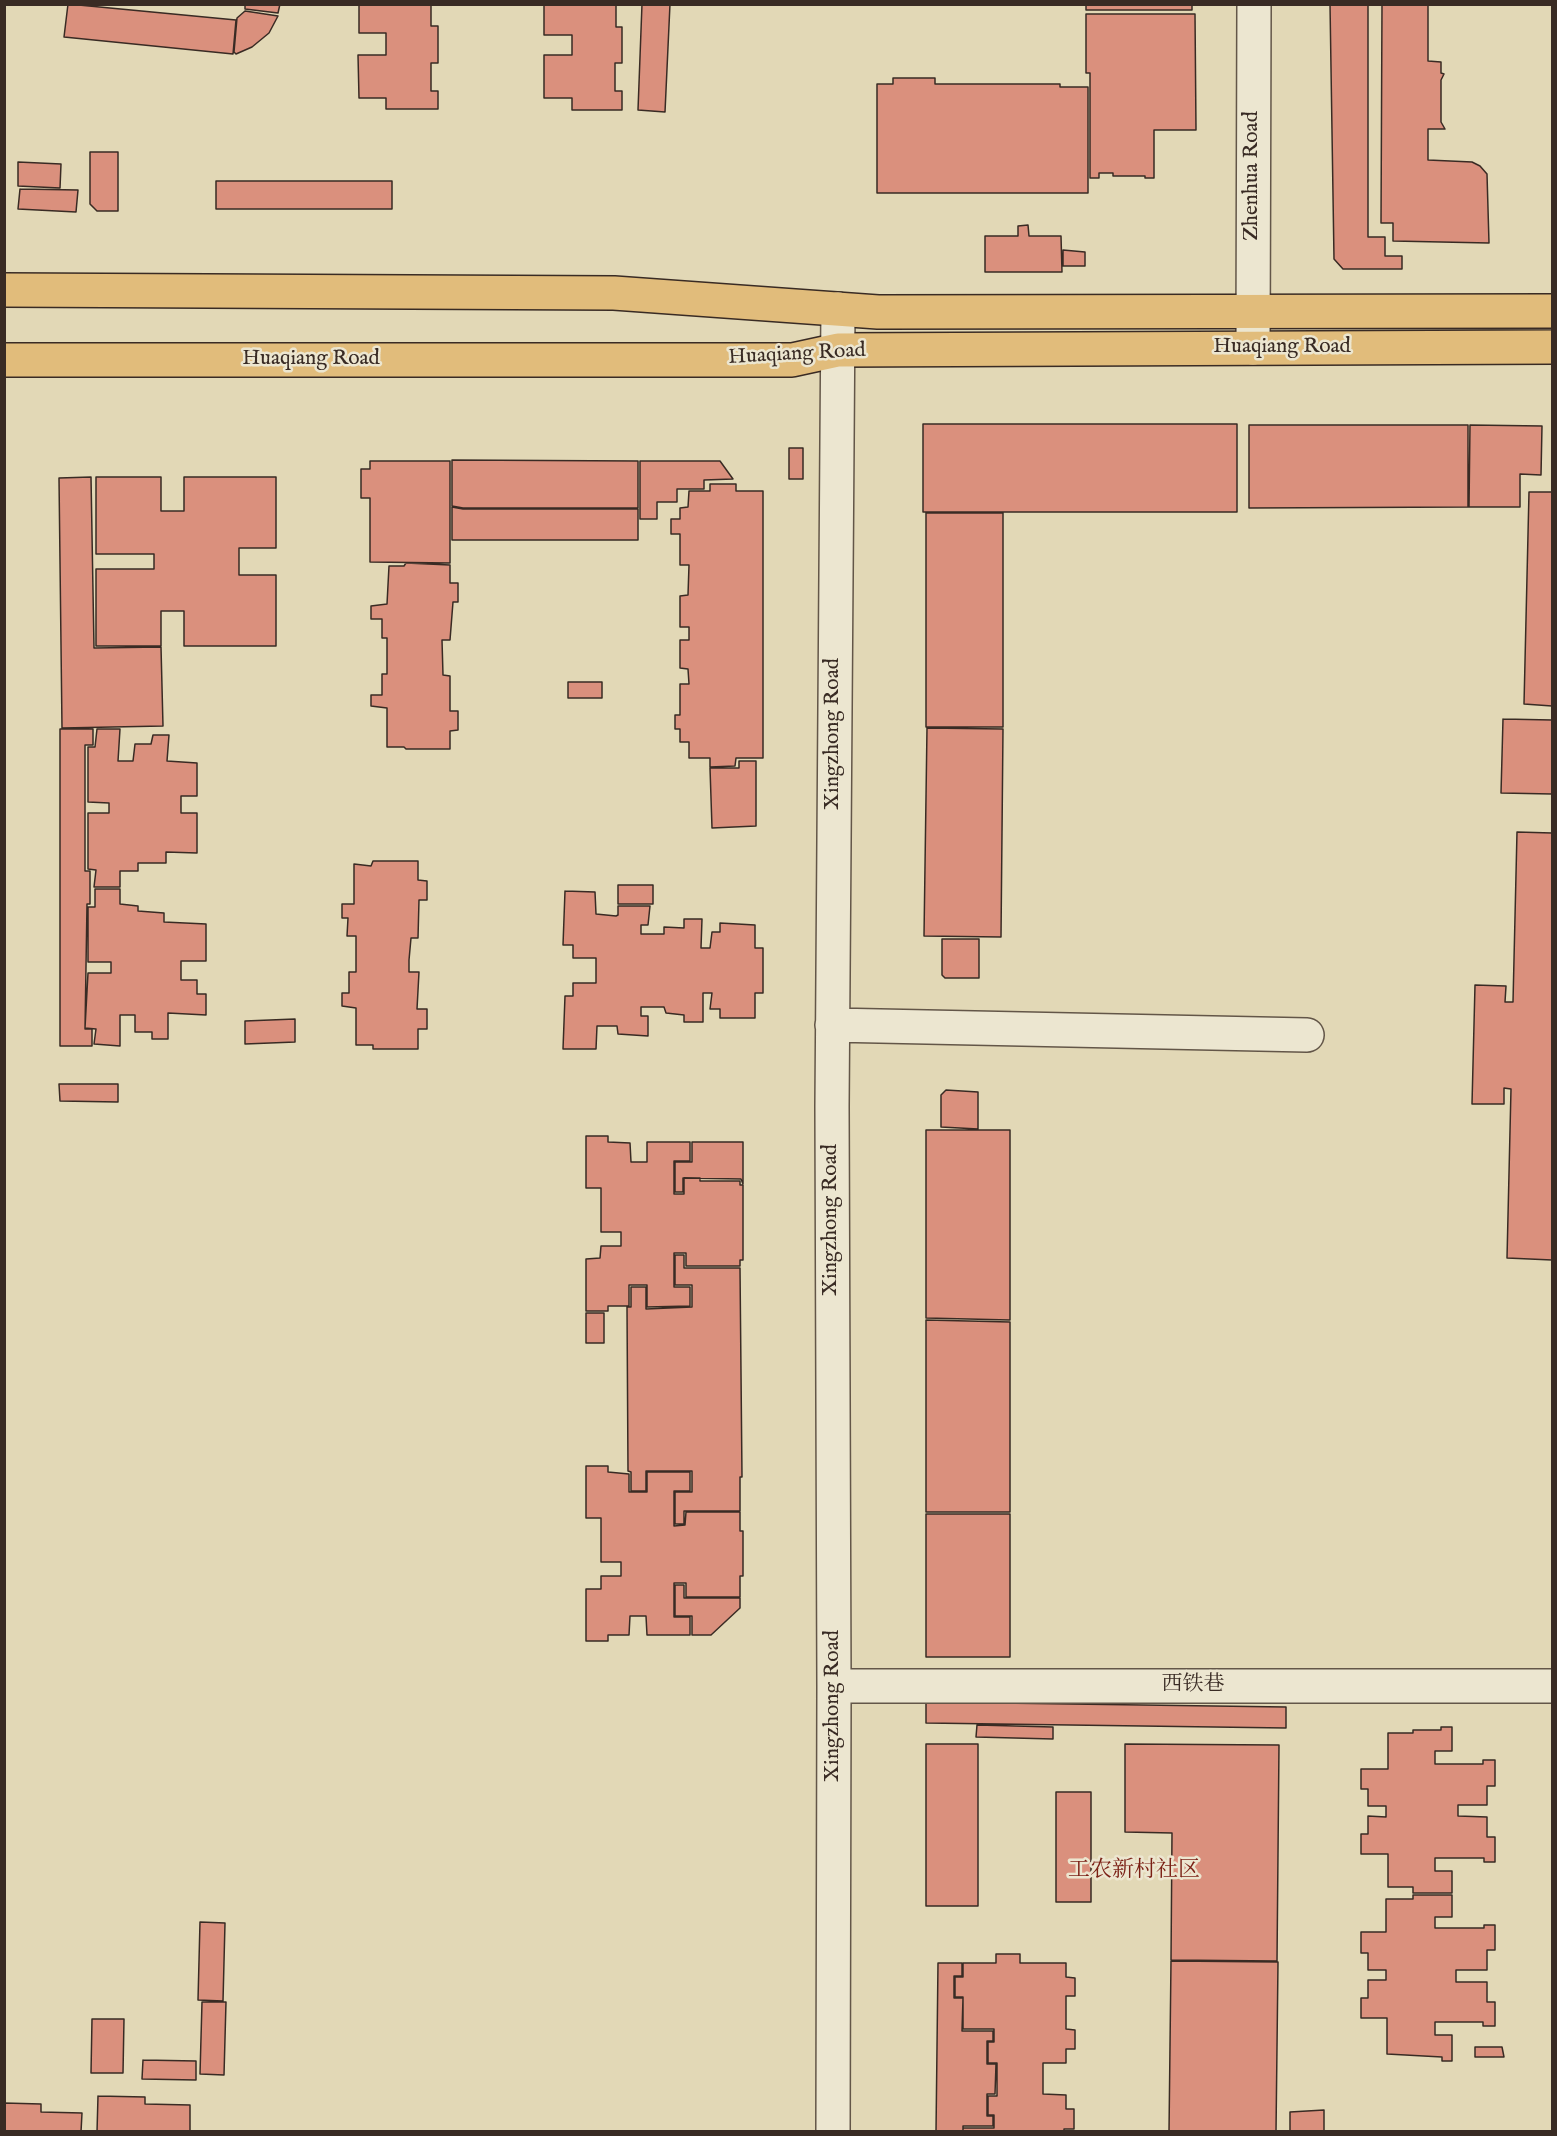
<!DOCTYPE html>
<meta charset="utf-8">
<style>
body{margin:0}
#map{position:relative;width:1557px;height:2136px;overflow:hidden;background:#e2d8b6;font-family:"IM FELL English",serif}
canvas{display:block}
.frame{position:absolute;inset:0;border:6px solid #392b24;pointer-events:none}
</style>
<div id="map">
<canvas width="1557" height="2136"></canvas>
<div class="frame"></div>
</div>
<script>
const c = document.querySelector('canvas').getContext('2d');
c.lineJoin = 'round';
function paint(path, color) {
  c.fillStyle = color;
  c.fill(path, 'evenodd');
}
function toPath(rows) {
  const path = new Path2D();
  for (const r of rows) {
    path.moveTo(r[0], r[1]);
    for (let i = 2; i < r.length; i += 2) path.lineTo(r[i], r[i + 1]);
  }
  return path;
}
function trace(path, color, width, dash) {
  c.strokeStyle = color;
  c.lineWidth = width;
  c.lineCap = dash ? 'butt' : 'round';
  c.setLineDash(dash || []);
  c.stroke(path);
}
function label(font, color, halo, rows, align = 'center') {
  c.font = font + ' "IM FELL English","Noto Serif SC",serif';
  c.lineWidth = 5;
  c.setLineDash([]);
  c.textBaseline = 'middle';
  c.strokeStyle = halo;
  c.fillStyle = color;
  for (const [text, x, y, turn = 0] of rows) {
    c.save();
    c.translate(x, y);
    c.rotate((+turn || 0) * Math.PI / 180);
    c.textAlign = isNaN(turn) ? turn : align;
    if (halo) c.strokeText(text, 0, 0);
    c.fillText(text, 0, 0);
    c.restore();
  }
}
const building = toPath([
 [68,4,236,20,233,54,64,37,68,4],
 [245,4,280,4,278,13,245,9,245,4],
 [359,4,431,4,431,26,438,26,438,63,431,63,431,91,438,91,438,109,386,109,386,98,359,98,358,55,386,55,386,33,359,33,359,4],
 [544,4,616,4,616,27,622,27,622,63,615,63,615,91,622,91,622,110,572,110,572,98,544,98,544,55,572,55,572,35,544,35,544,4],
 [642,4,670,4,665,112,638,110,642,4],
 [1086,4,1192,4,1192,10,1086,10,1086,4],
 [1330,4,1368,4,1368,237,1385,237,1385,256,1402,256,1402,269,1343,269,1334,259,1330,4],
 [1382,4,1428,4,1428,61,1441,62,1441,73,1444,74,1441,80,1441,122,1445,129,1428,129,1428,160,1472,162,1480,166,1487,174,1489,243,1393,241,1393,223,1381,223,1382,4],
 [245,11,278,16,269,33,252,47,236,54,234,52,237,18,245,11],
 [1086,14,1195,14,1196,130,1154,130,1154,178,1145,178,1145,176,1113,176,1113,173,1099,173,1099,178,1090,178,1090,73,1086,73,1086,14],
 [893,78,935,78,935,84,1060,84,1060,87,1088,87,1088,193,877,193,877,84,893,84,893,78],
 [90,152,118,152,118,211,97,211,90,204,90,152],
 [18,162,61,164,60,188,18,186,18,162],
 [216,181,392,181,392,209,216,209,216,181],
 [20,189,78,190,76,212,18,209,20,189],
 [1028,225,1029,236,1061,236,1062,272,985,272,985,236,1018,236,1018,226,1028,225],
 [1063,250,1085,252,1085,266,1063,266,1063,250],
 [923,424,1237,424,1237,512,923,512,923,424],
 [1249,425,1468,425,1468,507,1249,508,1249,425],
 [1470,425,1542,426,1541,475,1520,474,1520,507,1469,507,1470,425],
 [789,448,803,448,803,479,789,479,789,448],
 [452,460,638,461,638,508,463,508,452,506,452,460],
 [370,461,450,461,450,563,370,562,370,498,361,498,361,469,370,469,370,461],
 [640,461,720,461,733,479,704,480,704,489,677,489,677,502,657,502,657,519,640,519,640,461],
 [91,477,94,648,161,647,163,726,62,728,59,478,91,477],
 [96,477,161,477,161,511,184,511,184,477,276,477,276,548,239,548,239,575,276,575,276,646,184,646,184,611,161,611,161,646,96,646,96,569,154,569,154,554,96,554,96,477],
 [710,484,736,484,736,491,763,491,763,758,736,758,735,766,710,767,710,758,689,758,689,742,680,742,680,729,675,729,675,715,680,715,680,684,689,684,688,669,680,668,680,640,689,640,689,627,680,627,680,596,688,595,689,565,680,565,680,534,671,534,671,519,680,519,680,508,688,507,689,491,710,491,710,484],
 [1529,492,1552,492,1552,706,1524,704,1529,492],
 [452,507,463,509,638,509,638,540,452,540,452,507],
 [926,513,1003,513,1003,727,926,727,926,513],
 [406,563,450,565,450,583,458,583,458,602,453,602,450,640,442,640,443,675,450,676,450,711,458,711,458,730,450,731,450,749,406,749,404,747,387,747,387,708,371,706,371,695,382,695,382,674,387,674,387,638,382,638,382,619,371,619,371,606,387,604,389,566,404,566,406,563],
 [568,682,602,682,602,698,568,698,568,682],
 [1503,719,1552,720,1552,794,1501,793,1503,719],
 [927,728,1003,729,1001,937,924,936,927,728],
 [60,729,93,729,93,745,85,745,85,871,90,871,90,904,87,904,85,1029,92,1029,92,1046,60,1046,60,729],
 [97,729,120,729,118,761,133,761,135,744,151,744,153,735,169,735,167,761,197,763,197,796,181,796,181,813,197,813,197,853,166,852,166,863,138,863,138,871,120,871,120,887,94,887,96,870,88,869,88,813,109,813,109,803,88,802,88,747,95,747,97,729],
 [739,761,756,761,756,826,712,828,710,768,739,768,739,761],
 [1517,832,1552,833,1552,1260,1507,1258,1511,1089,1504,1088,1504,1104,1472,1104,1475,985,1506,986,1505,1002,1513,1002,1517,832],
 [373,861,418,861,418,880,427,881,427,900,419,900,418,938,411,938,409,960,409,972,419,972,417,1009,427,1009,427,1029,418,1029,418,1049,373,1049,373,1045,356,1045,356,1008,342,1006,342,993,349,993,349,972,356,972,356,936,347,936,348,918,342,918,342,904,354,904,354,864,371,866,373,861],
 [618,885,653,885,653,904,618,904,618,885],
 [95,889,120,889,120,904,138,906,138,911,164,913,164,922,206,924,206,961,181,961,181,980,197,980,197,994,206,994,206,1015,168,1013,168,1039,152,1039,152,1032,135,1032,135,1015,120,1015,120,1046,94,1044,96,1029,85,1028,88,973,111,973,111,962,88,962,88,907,95,907,95,889],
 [565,891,595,892,596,914,616,916,618,915,618,906,650,906,648,925,641,925,641,934,664,934,664,927,684,928,684,919,702,919,701,948,710,948,712,932,720,932,720,923,755,925,755,948,763,948,763,993,755,993,755,1018,720,1018,720,1009,710,1009,712,993,703,993,703,1022,684,1022,684,1015,666,1013,664,1007,641,1007,641,1016,648,1016,648,1036,618,1034,617,1026,597,1026,596,1049,563,1049,565,996,573,996,573,983,596,983,596,958,573,958,573,945,563,945,565,891],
 [942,939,979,939,979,978,945,978,942,975,942,939],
 [295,1019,295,1042,245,1044,245,1021,295,1019],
 [59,1084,118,1084,118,1102,60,1101,59,1084],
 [946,1090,978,1092,978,1129,941,1127,941,1095,946,1090],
 [926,1130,1010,1130,1010,1320,926,1318,926,1130],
 [586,1136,608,1136,608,1142,630,1143,631,1162,647,1162,647,1142,690,1142,690,1161,674,1161,674,1194,684,1194,684,1178,700,1178,700,1181,740,1181,740,1185,743,1185,743,1260,740,1260,740,1266,686,1266,686,1253,674,1253,674,1287,690,1287,690,1306,647,1307,647,1285,629,1285,629,1306,608,1306,608,1311,586,1311,586,1259,600,1258,601,1246,621,1246,621,1232,601,1232,601,1188,586,1188,586,1136],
 [692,1142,743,1142,743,1184,741,1179,683,1178,683,1192,675,1192,675,1162,692,1162,692,1142],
 [675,1255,684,1255,684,1268,740,1268,742,1477,740,1477,740,1511,684,1511,684,1524,675,1524,675,1492,692,1492,692,1471,646,1471,646,1491,631,1491,631,1472,628,1471,627,1307,631,1307,631,1287,646,1287,646,1309,692,1307,692,1285,675,1285,675,1255],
 [586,1313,604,1313,604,1343,586,1343,586,1313],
 [926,1320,1010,1322,1010,1512,926,1512,926,1320],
 [586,1466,608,1466,608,1472,629,1474,629,1492,647,1492,647,1472,690,1472,690,1491,674,1491,674,1526,685,1525,686,1512,740,1512,740,1531,743,1531,743,1576,740,1576,740,1597,686,1597,686,1583,674,1583,674,1617,690,1617,690,1635,647,1635,646,1616,630,1616,629,1635,608,1635,608,1641,586,1641,586,1589,601,1589,601,1576,621,1576,621,1562,601,1562,601,1518,586,1518,586,1466],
 [926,1514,1010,1514,1010,1657,926,1657,926,1514],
 [675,1585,684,1585,684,1598,740,1598,740,1608,711,1635,692,1635,692,1616,675,1616,675,1585],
 [926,1702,1286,1707,1286,1728,926,1723,926,1702],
 [977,1725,1053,1727,1053,1739,976,1737,977,1725],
 [1441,1727,1452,1727,1452,1751,1435,1751,1435,1764,1483,1764,1483,1760,1495,1760,1495,1786,1487,1786,1487,1805,1458,1805,1458,1816,1487,1817,1487,1837,1495,1837,1495,1862,1484,1862,1484,1858,1435,1858,1435,1871,1452,1871,1452,1893,1413,1893,1413,1887,1388,1887,1388,1854,1361,1854,1361,1834,1368,1834,1368,1816,1386,1817,1386,1806,1368,1806,1368,1789,1361,1789,1361,1769,1388,1769,1388,1733,1413,1733,1413,1730,1441,1730,1441,1727],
 [926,1744,978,1744,978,1906,926,1906,926,1744],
 [1125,1744,1279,1745,1277,1961,1171,1960,1172,1833,1125,1832,1125,1744],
 [1056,1792,1091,1792,1091,1902,1056,1902,1056,1792],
 [1413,1895,1452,1895,1452,1917,1435,1917,1435,1928,1484,1928,1484,1925,1495,1925,1495,1950,1487,1950,1487,1970,1456,1970,1456,1982,1487,1982,1487,2002,1495,2002,1495,2026,1483,2026,1483,2022,1435,2022,1435,2035,1452,2035,1452,2061,1442,2061,1442,2057,1387,2054,1387,2018,1361,2018,1361,1998,1368,1998,1368,1980,1386,1980,1386,1970,1368,1970,1368,1953,1361,1953,1361,1932,1386,1932,1386,1899,1413,1899,1413,1895],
 [200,1922,225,1923,223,2001,198,2000,200,1922],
 [996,1954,1020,1954,1020,1963,1066,1963,1066,1977,1075,1978,1075,1996,1066,1996,1066,2029,1075,2030,1075,2049,1066,2049,1066,2063,1043,2063,1043,2094,1066,2095,1066,2109,1074,2109,1074,2129,1064,2129,1064,2132,963,2132,963,2128,994,2128,994,2115,988,2115,988,2096,997,2096,997,2063,988,2063,988,2042,994,2042,994,2029,963,2029,963,1997,955,1997,955,1977,963,1977,963,1963,996,1963,996,1954],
 [1171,1961,1278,1962,1276,2132,1169,2132,1171,1961],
 [938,1963,962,1963,962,1976,954,1976,954,1998,963,1998,962,2031,993,2031,993,2041,987,2041,987,2064,996,2064,995,2094,987,2094,987,2116,993,2116,993,2126,963,2126,963,2132,936,2132,938,1963],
 [202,2002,226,2002,224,2075,200,2074,202,2002],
 [92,2019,124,2019,123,2073,91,2073,92,2019],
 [1475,2047,1502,2047,1504,2057,1475,2057,1475,2047],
 [143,2060,196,2061,196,2080,142,2079,143,2060],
 [98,2096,145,2097,145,2104,190,2105,190,2132,97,2132,98,2096],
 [4,2103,41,2104,41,2112,82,2113,81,2132,4,2132,4,2103],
 [1324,2110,1324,2132,1290,2132,1290,2112,1324,2110]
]);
const minor = toPath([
 [1253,348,1254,4],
 [832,1025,1307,1035],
 [834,1686,1552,1686],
 [833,2132,834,1686,832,1106,838,309]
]);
const major = toPath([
 [4,290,614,293,878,312,1552,311],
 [4,360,792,360,838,350,1552,347]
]);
const streetNames = [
 ["Zhenhua Road",1253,176,-90],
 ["Huaqiang Road",1282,348],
 ["Huaqiang Road",797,355,-3],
 ["Huaqiang Road",311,360],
 ["Xingzhong Road",834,734,-90],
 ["Xingzhong Road",832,1220,-90],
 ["西铁巷",1193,1686],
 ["Xingzhong Road",834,1706,-90]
];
const neighbourhoodNames = [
 ["工农新村社区",1134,1871]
];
paint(building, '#da907d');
trace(building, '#392b24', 1.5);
trace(minor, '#635648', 36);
trace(major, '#392b24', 36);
trace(minor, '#ece6d0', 33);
trace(major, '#e1bc7b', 33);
label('21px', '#392b24', '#ece6d0', streetNames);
label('22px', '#7a1f14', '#ece6d0', neighbourhoodNames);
</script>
